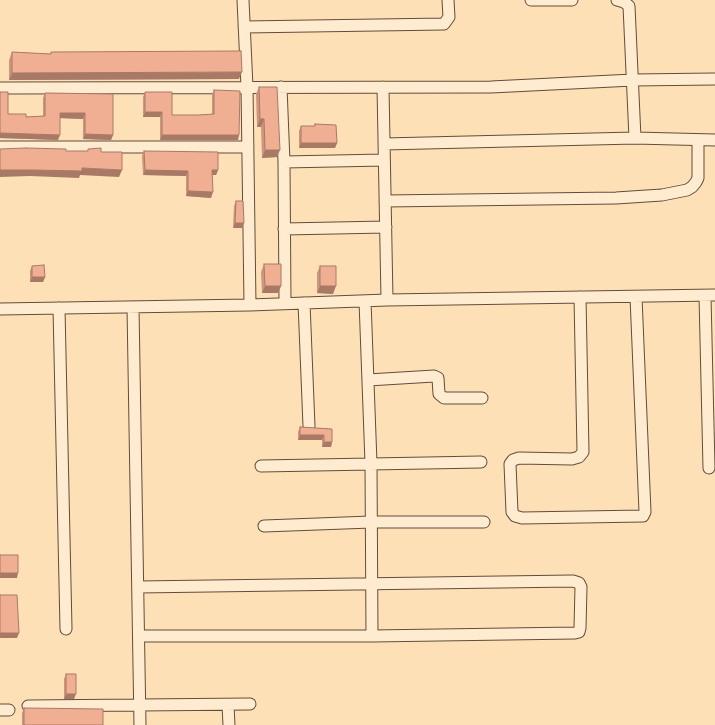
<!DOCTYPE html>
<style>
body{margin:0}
canvas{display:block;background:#fee0b7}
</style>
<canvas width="715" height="725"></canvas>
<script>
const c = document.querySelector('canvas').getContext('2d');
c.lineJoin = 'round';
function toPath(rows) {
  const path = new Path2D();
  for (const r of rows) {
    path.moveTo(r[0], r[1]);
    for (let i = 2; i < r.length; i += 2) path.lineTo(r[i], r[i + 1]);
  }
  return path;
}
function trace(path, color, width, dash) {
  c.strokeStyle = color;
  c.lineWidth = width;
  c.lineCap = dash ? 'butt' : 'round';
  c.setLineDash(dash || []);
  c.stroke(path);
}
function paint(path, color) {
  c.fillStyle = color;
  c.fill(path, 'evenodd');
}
const minor = toPath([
 [243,0,247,87,250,305],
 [531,0,572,0],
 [617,0,624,2,629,6,635,138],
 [244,27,444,24,449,17,448,0],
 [281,87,284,162,285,303],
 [383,87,387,300],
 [0,88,491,87,633,80,715,79],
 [384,144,635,138,715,140],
 [0,147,248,147],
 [284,162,384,160],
 [385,201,616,198,662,195,687,190,692,187,696,182,698,178,698,140],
 [284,229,386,227],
 [705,296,709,468],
 [580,297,583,452,579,457,572,459,519,458,513,460,510,464,512,512,515,516,522,518,643,516,645,512,636,297],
 [365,301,371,463,372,636],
 [304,303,309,426],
 [133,307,140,725],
 [59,308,66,629],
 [0,309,250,305,387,300,715,295],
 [368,380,434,376,438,378,439,394,444,398,482,398],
 [261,466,481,462],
 [264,526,371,522,484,522],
 [138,587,573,581,579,583,581,587,580,628,579,632,575,633,372,636,139,636],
 [228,705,229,725],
 [28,706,250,704],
 [0,710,9,710]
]);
const wall = toPath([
 [12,52,50,54,51,52,239,79,9,80,9,60],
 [259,87,277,157,262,158,261,127,257,127,256,94],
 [214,90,238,140,160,140,160,117,143,117,143,97,145,92,172,115,198,115,212,114,212,95],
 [0,92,8,114,26,117,43,116,43,98,45,93,113,94,113,135,111,140,83,139,83,119,60,118,58,140,0,138],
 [315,124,337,143,335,148,299,148,299,131,301,126,314,126],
 [144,151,218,170,216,175,212,175,211,198,186,196,186,176,143,175,142,156],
 [236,201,242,228,233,228,234,206],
 [264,264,281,286,278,293,262,293,261,272],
 [32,266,45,277,43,282,30,282,30,271],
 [320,266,333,294,317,293,317,273],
 [300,427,332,429,332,442,331,447,322,447,322,440,298,440,298,432],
 [66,674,74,699,64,699,64,679],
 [24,708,103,725,22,725,22,713]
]);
const shadedWall = toPath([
 [242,72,239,79,9,80,12,73],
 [145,112,162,112,160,117,143,117],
 [60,113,85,113,83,119,58,118],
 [260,119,264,119,261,127,257,127],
 [0,133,60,135,58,140,0,138],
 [85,134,113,135,111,140,83,139],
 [162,135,239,135,238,140,160,140],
 [301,143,337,143,335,148,299,148],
 [265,150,280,150,277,157,262,158],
 [82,168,122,170,119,177,80,175,79,178,30,176,0,177,0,170],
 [145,170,188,171,186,176,143,175],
 [212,170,218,170,216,175,211,175],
 [188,191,213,192,211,198,186,196],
 [235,223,244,223,242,228,233,228],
 [32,277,45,277,43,282,30,282],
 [265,286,281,286,278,293,262,293],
 [320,286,336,286,333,294,317,293],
 [300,435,324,435,322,440,298,440],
 [324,442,332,442,331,447,322,447],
 [0,573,18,573,17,578,0,578],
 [0,633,19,633,17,638,0,638],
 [66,694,76,694,74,699,64,699]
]);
const building = toPath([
 [241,51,242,72,12,73,12,52,51,54,51,52,241,51],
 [259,87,277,87,280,150,265,150,264,119,260,119,259,87],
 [214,90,240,91,239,135,162,135,162,112,145,112,145,92,172,92,172,115,198,115,214,114,214,90],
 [0,92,8,92,8,114,26,114,26,117,45,116,45,93,113,94,113,135,85,134,85,113,60,113,60,135,0,133,0,92],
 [315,124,336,125,337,143,301,143,301,126,315,126,315,124],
 [26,148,66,149,66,151,88,151,88,149,101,148,101,152,122,152,122,170,82,168,82,171,33,170,0,170,0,149,26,148],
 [144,151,218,152,218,170,212,170,213,192,188,191,188,171,145,170,144,151],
 [236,201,243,201,244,223,235,223,236,201],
 [264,264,281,264,281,286,265,286,264,264],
 [44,265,45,277,32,277,32,266,44,265],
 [320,266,336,266,336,286,320,286,320,266],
 [300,427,332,429,332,442,324,442,324,435,300,435,300,427],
 [0,555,18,555,18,573,0,573,0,555],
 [0,595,17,595,19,633,0,633,0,595],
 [66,674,76,674,76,694,66,694,66,674],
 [24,708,103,709,103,725,24,725,24,708]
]);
trace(minor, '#624d38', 13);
trace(minor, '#feebd0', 11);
paint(wall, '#ce967e');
paint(shadedWall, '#a87a66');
paint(building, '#f0af92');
trace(building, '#a87a66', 1);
</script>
